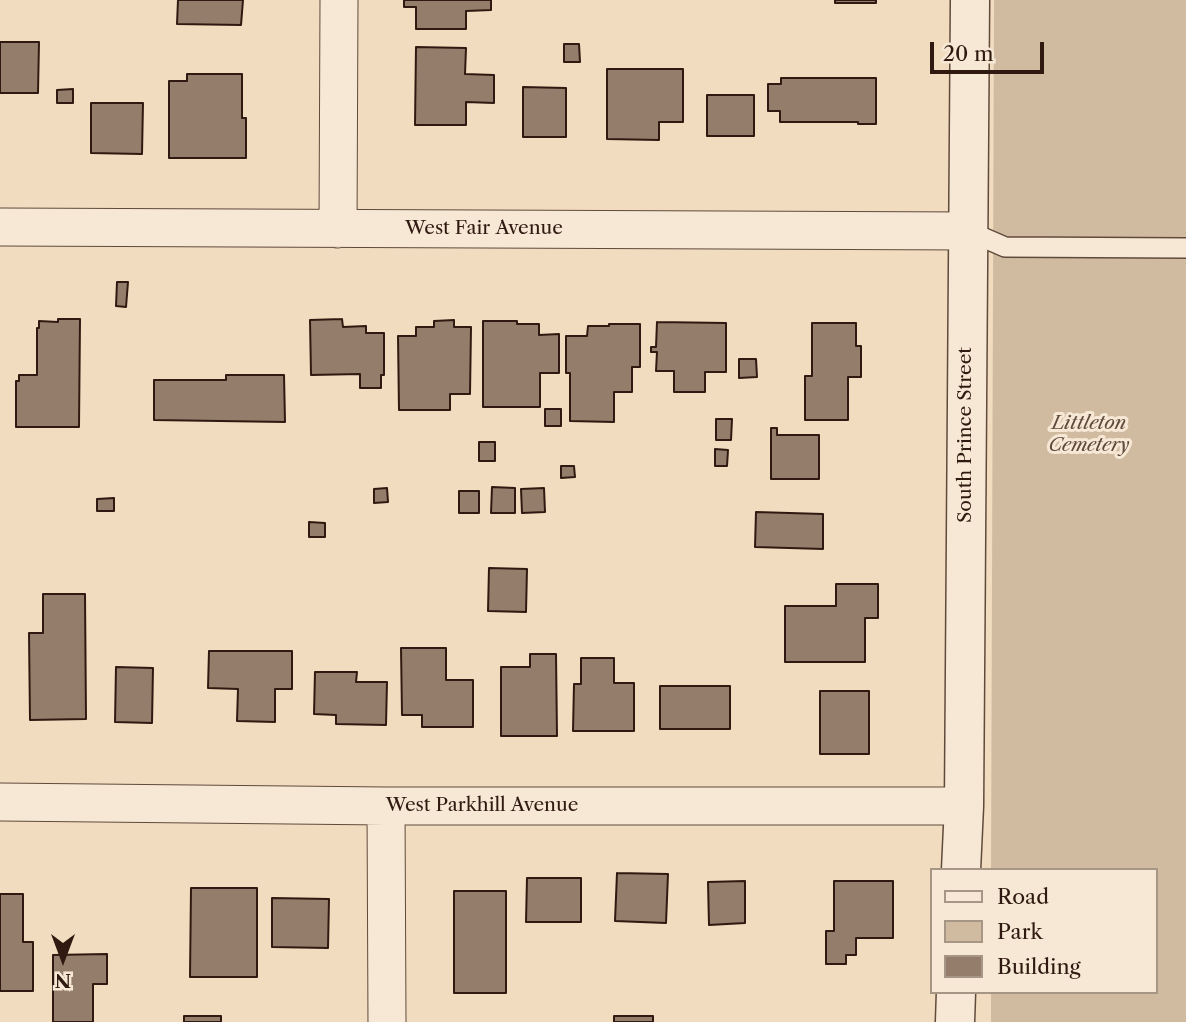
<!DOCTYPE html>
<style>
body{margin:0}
#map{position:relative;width:1186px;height:1022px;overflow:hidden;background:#f1dcbf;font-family:"Libre Caslon Text",serif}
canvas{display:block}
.legend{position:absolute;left:930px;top:868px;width:228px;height:126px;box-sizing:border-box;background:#f6e8d5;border:2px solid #a79586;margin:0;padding:9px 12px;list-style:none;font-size:21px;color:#301910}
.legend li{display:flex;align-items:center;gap:14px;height:35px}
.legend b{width:35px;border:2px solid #a79586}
.north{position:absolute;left:28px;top:924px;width:70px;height:70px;-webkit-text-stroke:5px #f6e8d5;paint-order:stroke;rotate:180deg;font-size:19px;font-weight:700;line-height:28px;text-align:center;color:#301910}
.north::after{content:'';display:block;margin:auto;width:24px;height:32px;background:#301910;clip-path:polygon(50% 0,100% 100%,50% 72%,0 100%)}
.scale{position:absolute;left:930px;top:42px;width:114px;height:32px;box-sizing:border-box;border:4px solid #301910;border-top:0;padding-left:9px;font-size:21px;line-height:24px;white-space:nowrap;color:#301910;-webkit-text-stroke:5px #f6e8d5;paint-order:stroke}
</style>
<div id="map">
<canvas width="1186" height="1022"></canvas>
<ul class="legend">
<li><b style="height:9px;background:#f6e8d5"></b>Road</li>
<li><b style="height:19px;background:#d0bba1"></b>Park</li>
<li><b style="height:19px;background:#947e6b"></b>Building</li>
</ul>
<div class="north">N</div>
<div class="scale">20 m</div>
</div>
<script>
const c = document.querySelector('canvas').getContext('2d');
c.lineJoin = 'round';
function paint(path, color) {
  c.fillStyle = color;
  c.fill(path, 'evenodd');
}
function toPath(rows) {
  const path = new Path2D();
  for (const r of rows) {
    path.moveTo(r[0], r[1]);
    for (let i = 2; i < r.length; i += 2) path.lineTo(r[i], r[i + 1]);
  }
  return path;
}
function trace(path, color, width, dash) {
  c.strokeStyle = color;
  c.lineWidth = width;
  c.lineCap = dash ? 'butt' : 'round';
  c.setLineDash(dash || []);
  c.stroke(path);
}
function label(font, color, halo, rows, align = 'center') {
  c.font = font + ' "Libre Caslon Text",serif';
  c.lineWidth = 6;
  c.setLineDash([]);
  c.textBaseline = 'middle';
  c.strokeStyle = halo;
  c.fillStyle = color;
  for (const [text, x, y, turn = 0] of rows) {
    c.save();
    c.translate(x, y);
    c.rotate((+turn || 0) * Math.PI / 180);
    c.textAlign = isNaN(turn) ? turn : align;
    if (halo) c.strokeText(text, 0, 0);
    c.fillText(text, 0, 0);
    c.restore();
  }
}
const green = toPath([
 [994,0,1186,0,1186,1022,991,1022,991,992,1156,992,1156,870,991,870]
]);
const building = toPath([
 [178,0,243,0,241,25,177,24,178,0],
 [404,0,491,0,491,10,466,11,466,29,416,29,416,7,404,7,404,0],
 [835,0,876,0,876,3,835,3,835,0],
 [0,42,39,42,38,93,0,93,0,42],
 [564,44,579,44,580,62,564,62,564,44],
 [416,47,466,48,465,74,494,75,494,103,466,102,466,125,415,125,416,47],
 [607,69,683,69,683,122,659,122,659,140,607,139,607,69],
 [187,74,242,74,242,118,246,118,246,158,169,158,169,81,187,81,187,74],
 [781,78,876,78,876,124,858,124,858,122,780,122,780,111,768,111,768,84,781,84,781,78],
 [523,87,566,88,566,137,523,137,523,87],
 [73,89,73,103,57,103,57,90,73,89],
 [707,95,754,95,754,136,707,136,707,95],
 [91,103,143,103,142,154,91,153,91,103],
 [117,282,128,282,126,307,116,306,117,282],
 [58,319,80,319,79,427,16,427,16,381,19,381,19,375,37,375,37,328,39,328,39,321,58,322,58,319],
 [342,319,343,327,366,326,366,333,384,333,384,375,381,375,381,388,360,388,360,374,311,375,310,320,342,319],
 [454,320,454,327,471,327,470,394,450,394,450,410,399,410,398,336,416,336,416,327,434,327,434,321,454,320],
 [483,321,517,321,517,324,539,324,539,335,559,334,559,373,540,373,540,407,483,407,483,321],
 [657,322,726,323,726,372,705,372,705,392,674,392,674,371,656,371,657,352,651,352,651,347,656,347,657,322],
 [812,323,856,323,856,346,861,346,861,377,848,377,848,420,805,420,805,376,812,376,812,323],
 [609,324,640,324,640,367,632,367,632,392,614,392,614,422,570,421,570,373,566,373,566,336,587,336,588,326,609,326,609,324],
 [739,359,756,359,757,377,739,378,739,359],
 [226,375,284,375,285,422,154,420,154,380,226,380,226,375],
 [545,409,561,409,561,426,545,426,545,409],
 [716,419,732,419,731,440,716,440,716,419],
 [771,428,777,428,777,435,819,435,819,479,771,479,771,428],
 [479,442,495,442,495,461,479,461,479,442],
 [715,449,728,450,727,466,715,466,715,449],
 [561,466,574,466,575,477,561,478,561,466],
 [492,487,515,488,515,513,491,513,492,487],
 [387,488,388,502,374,503,374,489,387,488],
 [544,488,545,512,522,513,521,489,544,488],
 [459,491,479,491,479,513,459,513,459,491],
 [114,498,114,511,97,511,97,499,114,498],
 [756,512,823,514,823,549,755,547,756,512],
 [309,522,325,523,325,537,309,537,309,522],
 [489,568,527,569,526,612,488,611,489,568],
 [836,584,878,584,878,618,865,618,865,662,785,662,785,606,836,606,836,584],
 [43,594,85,594,86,719,30,720,29,633,43,633,43,594],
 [401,648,446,648,446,680,473,680,473,727,422,727,422,715,402,715,401,648],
 [209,651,292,651,292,689,275,689,275,722,237,721,238,689,208,688,209,651],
 [530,654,556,654,557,736,501,736,501,667,530,667,530,654],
 [581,658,614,658,614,683,634,683,634,731,573,731,574,684,581,684,581,658],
 [116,667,153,668,152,723,115,722,116,667],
 [315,672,357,672,356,682,387,682,386,725,336,724,336,715,314,714,315,672],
 [660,686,730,686,730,729,660,729,660,686],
 [820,691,869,691,869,754,820,754,820,691],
 [617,873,668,874,666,923,615,921,617,873],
 [527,878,581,878,581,922,526,922,527,878],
 [745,881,745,923,709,925,708,882,745,881],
 [834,881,893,881,893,938,856,938,856,955,846,955,846,964,826,964,826,931,834,931,834,881],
 [191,888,257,888,257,977,190,977,191,888],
 [454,891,506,891,506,993,454,993,454,891],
 [0,894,23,894,23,942,33,942,33,991,0,991,0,894],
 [272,898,329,899,328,948,272,947,272,898],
 [107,954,107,984,93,984,93,1022,53,1022,53,955,107,954],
 [184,1016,221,1016,221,1022,184,1022,184,1016],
 [614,1016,653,1016,653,1022,614,1022,614,1016]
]);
const service = toPath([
 [968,231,1005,247,1186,248]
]);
const minor = toPath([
 [0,227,968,231],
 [338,229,339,0],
 [0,802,386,806,964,806],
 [386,806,387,1022]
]);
const tertiary = toPath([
 [961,870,964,806,970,0],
 [955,1022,956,992]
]);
const streetNames = [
 ["West Fair Avenue",484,229],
 ["South Prince Street",966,435,-90],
 ["West Parkhill Avenue",482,806]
];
const parkNames = [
 ["Littleton",1089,424],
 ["Cemetery",1089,446]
];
paint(green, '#d0bba1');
paint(building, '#947e6b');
trace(building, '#301910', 2);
trace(service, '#604a3c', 22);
trace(minor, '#604a3c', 39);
trace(tertiary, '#604a3c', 41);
trace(service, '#f6e8d5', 19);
trace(minor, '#f6e8d5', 37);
trace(tertiary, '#f6e8d5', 38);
label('19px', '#301910', '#f6e8d5', streetNames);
label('italic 19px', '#604a3c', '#f6e8d5', parkNames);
</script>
